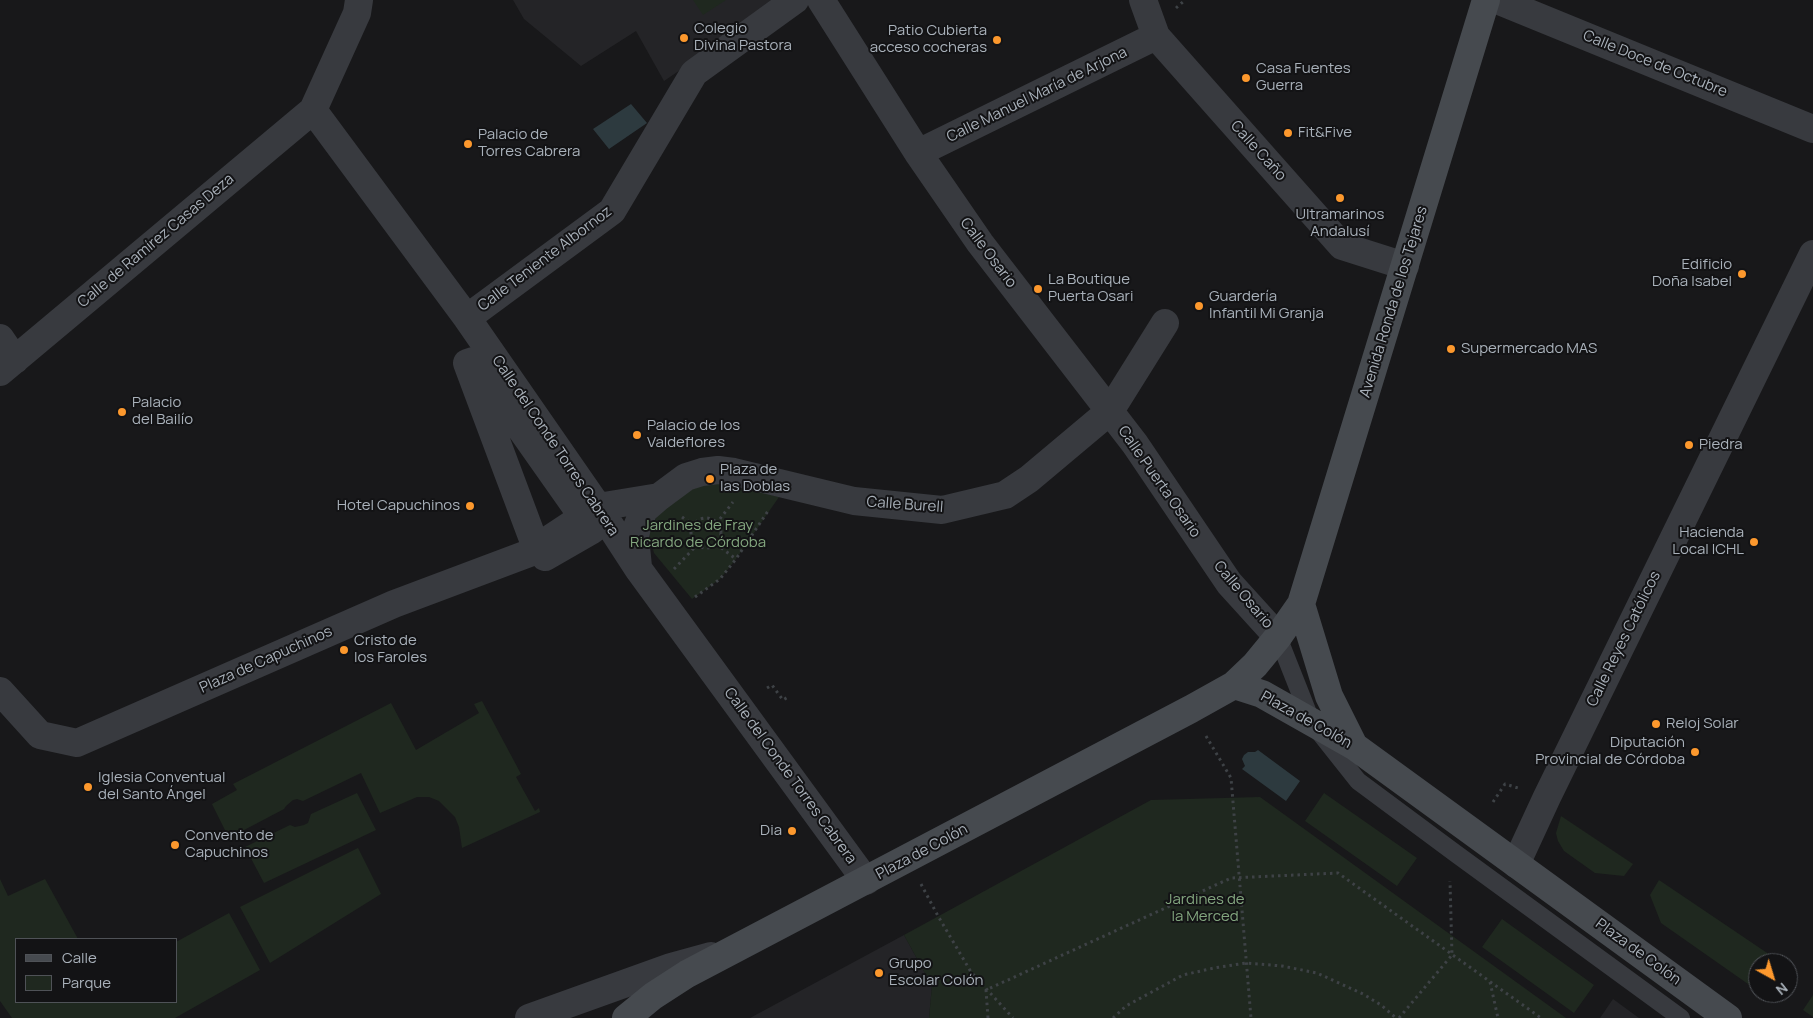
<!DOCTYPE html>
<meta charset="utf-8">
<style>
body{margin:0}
#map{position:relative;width:1813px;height:1018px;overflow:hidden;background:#18181a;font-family:Manrope,sans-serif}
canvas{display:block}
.legend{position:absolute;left:15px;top:938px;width:162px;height:65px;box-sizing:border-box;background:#131315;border:1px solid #4f5257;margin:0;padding:6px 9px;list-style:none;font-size:15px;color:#a9b1ba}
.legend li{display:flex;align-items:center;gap:10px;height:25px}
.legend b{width:25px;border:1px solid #4f5257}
.north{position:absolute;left:1748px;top:953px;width:50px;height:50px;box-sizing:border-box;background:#131315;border:1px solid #4f5257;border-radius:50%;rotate:141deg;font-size:14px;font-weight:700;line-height:20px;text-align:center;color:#a9b1ba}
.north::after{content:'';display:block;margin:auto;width:18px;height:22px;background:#fc982d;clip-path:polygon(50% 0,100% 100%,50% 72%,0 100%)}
</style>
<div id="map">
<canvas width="1813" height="1018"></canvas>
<ul class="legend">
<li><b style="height:6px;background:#464a4f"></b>Calle</li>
<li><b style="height:14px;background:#1f281f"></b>Parque</li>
</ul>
<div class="north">N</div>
</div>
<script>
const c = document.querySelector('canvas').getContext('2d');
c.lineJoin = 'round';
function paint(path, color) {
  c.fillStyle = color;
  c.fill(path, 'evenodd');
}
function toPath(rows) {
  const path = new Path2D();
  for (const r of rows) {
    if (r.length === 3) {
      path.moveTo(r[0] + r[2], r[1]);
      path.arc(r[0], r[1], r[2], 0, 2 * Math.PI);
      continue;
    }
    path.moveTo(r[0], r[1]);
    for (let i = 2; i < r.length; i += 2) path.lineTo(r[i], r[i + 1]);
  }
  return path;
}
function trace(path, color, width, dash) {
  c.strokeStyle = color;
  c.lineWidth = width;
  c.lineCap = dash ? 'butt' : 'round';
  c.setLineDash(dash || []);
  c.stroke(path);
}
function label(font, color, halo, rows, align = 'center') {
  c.font = font + ' Manrope,sans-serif';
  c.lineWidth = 4;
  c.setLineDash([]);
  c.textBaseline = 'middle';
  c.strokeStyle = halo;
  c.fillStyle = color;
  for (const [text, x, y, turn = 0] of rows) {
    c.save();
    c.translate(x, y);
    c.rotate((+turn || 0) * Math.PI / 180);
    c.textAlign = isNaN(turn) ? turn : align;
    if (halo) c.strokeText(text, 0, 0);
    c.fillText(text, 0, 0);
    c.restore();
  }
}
const built = toPath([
 [513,0,783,0,664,81,636,31,581,66,524,19],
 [904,935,932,986,929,1018,750,1018],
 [1613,999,1639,1018,1600,1018]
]);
const green = toPath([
 [693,0,726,0,703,15],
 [712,478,779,497,736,559,720,579,692,599,654,553,649,534,659,511,666,504],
 [482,701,521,774,516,777,535,811,539,808,540,812,462,848,459,827,455,817,439,801,429,797,417,797,380,813,361,773,303,801,297,799,293,800,286,806,284,809,229,838,212,804,237,790,233,784,391,703,416,750,479,713,474,704],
 [357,793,376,830,264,883,245,847,290,825,295,827,304,825,308,823,311,814],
 [1324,793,1417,858,1397,886,1305,821],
 [1260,797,1566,1018,929,1018,932,986,904,935,1151,800],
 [1561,816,1633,864,1624,876,1595,873,1564,851,1558,841,1556,833],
 [358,848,381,894,270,963,240,907],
 [0,879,8,896,45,879,78,939,16,939,16,1002,176,1002,176,942,229,913,260,970,175,1018,12,1018,0,1001],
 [1659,880,1782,963,1758,963,1758,991,1661,923,1650,895],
 [1502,919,1594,985,1574,1013,1482,947],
 [1813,995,1813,1017,1803,1010]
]);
const water = toPath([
 [631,104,647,123,609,149,593,129],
 [1258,750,1300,781,1286,801,1242,769,1245,766,1242,759,1244,755,1248,752,1255,752]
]);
const path = toPath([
 [1176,8,1185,0],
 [682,517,693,525],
 [706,533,15],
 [716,524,733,502],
 [716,544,736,559],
 [674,569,697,545],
 [695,597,720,579,736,559,768,511],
 [767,688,772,685,783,700,788,697],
 [1206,736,1231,778,1251,1018],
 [1493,802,1505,784,1518,788],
 [921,884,938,916,971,972,1013,1018],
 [1490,982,1498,1018],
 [988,1018,986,990,1231,878,1338,873,1541,1018],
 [1113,1018,1126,1006,1183,975,1214,968,1246,963,1282,966,1317,973,1363,994,1381,1005,1396,1018],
 [1399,1018,1452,955,1450,881]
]);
const lane = toPath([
 [1278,637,1312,723,1358,781,1455,853,1681,1018]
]);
const street = toPath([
 [821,0,918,153,980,243,1135,444,1229,583,1278,637],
 [1143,0,1156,36,1342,246,1405,266],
 [1497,0,1813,129],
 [313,110,467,318,598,507,639,570,866,881],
 [918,153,1156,36],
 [467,318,612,211,694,73,795,0],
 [0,338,15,360],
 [473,361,592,530,545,557,541,547,534,542,467,363,473,361],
 [0,372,313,110,357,13,359,0],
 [638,567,635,537,637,527,644,510,659,497,686,477,702,472,718,470,734,472,854,501,942,510,1005,495,1029,479,1110,411,1165,323],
 [0,691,40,735,77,743,394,604,527,554,598,507,659,497],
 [1516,864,1547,797,1813,254],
 [529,1018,671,967,711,956]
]);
const secondary = toPath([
 [1301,604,1329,696,1354,746],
 [1234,685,1262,694,1354,746,1728,1018],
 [626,1018,653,996,687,974,1191,709,1234,685,1255,665,1278,637,1301,604,1486,0]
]);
const markers = [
 [684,38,5,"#fc982d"],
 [997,40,5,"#fc982d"],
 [1246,78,5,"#fc982d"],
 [1288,133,5,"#fc982d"],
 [468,144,5,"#fc982d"],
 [1340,198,5,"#fc982d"],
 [1742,274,5,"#fc982d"],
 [1038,289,5,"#fc982d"],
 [1199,306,5,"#fc982d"],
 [1451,349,5,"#fc982d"],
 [122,412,5,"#fc982d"],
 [637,435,5,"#fc982d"],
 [1689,445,5,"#fc982d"],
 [710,479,5,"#fc982d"],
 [470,506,5,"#fc982d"],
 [1754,542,5,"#fc982d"],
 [344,650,5,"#fc982d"],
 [1656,724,5,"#fc982d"],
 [1695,752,5,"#fc982d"],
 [88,787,5,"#fc982d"],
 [792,831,5,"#fc982d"],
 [175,845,5,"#fc982d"],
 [879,973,5,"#fc982d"]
];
const poiNames = [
 ["Colegio",694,29],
 ["Divina Pastora",694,46],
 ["Patio Cubierta",987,31,"right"],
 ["acceso cocheras",987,48,"right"],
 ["Casa Fuentes",1256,69],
 ["Guerra",1256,86],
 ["Fit&Five",1298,133],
 ["Palacio de",478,135],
 ["Torres Cabrera",478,152],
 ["Ultramarinos",1340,215,"center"],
 ["Andalusí",1340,232,"center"],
 ["Edificio",1732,265,"right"],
 ["Doña Isabel",1732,282,"right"],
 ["La Boutique",1048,280],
 ["Puerta Osari",1048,297],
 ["Guardería",1209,297],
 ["Infantil Mi Granja",1209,314],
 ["Supermercado MAS",1461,349],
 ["Palacio",132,403],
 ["del Bailío",132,420],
 ["Palacio de los",647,426],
 ["Valdeflores",647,443],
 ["Piedra",1699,445],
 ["Plaza de",720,470],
 ["las Doblas",720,487],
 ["Hotel Capuchinos",460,506,"right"],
 ["Hacienda",1744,533,"right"],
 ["Local ICHL",1744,550,"right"],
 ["Cristo de",354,641],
 ["los Faroles",354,658],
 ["Reloj Solar",1666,724],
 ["Diputación",1685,743,"right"],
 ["Provincial de Córdoba",1685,760,"right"],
 ["Iglesia Conventual",98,778],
 ["del Santo Ángel",98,795],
 ["Dia",782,831,"right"],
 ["Convento de",185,836],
 ["Capuchinos",185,853],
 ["Grupo",889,964],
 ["Escolar Colón",889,981]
];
const streetNames = [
 ["Calle Doce de Octubre",1655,64,22],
 ["Calle Manuel María de Arjona",1037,95,-26],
 ["Calle Caño",1258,151,48],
 ["Calle de Ramírez Casas Deza",156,241,-40],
 ["Calle Osario",988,253,53],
 ["Calle Teniente Albornoz",545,259,-37],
 ["Avenida Ronda de los Tejares",1394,302,-73],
 ["Calle del Conde Torres Cabrera",555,446,56],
 ["Calle Puerta Osario",1159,482,55],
 ["Calle Burell",905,505,4],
 ["Calle Osario",1243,595,50],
 ["Calle Reyes Católicos",1624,639,-64],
 ["Plaza de Capuchinos",266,660,-24],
 ["Plaza de Colón",1306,720,29],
 ["Calle del Conde Torres Cabrera",790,776,54],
 ["Plaza de Colón",922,852,-28],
 ["Plaza de Colón",1638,952,36]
];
const parkNames = [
 ["Jardines de Fray",698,526],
 ["Ricardo de Córdoba",698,543],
 ["Jardines de",1205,900],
 ["la Merced",1205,917]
];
paint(built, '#242427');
paint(green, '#1f281f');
paint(water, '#2d3a3f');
trace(path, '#3e4246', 3, [2.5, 4]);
trace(lane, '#383a3f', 18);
trace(street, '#383a3f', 28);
trace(secondary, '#464a4f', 28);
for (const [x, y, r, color] of markers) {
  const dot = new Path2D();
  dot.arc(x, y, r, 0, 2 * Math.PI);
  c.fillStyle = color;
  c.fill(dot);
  trace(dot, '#131315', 2);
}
label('15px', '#a9b1ba', '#131315', poiNames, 'left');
label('15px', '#a9b1ba', '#131315', streetNames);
label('15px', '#83a67f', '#131315', parkNames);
</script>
